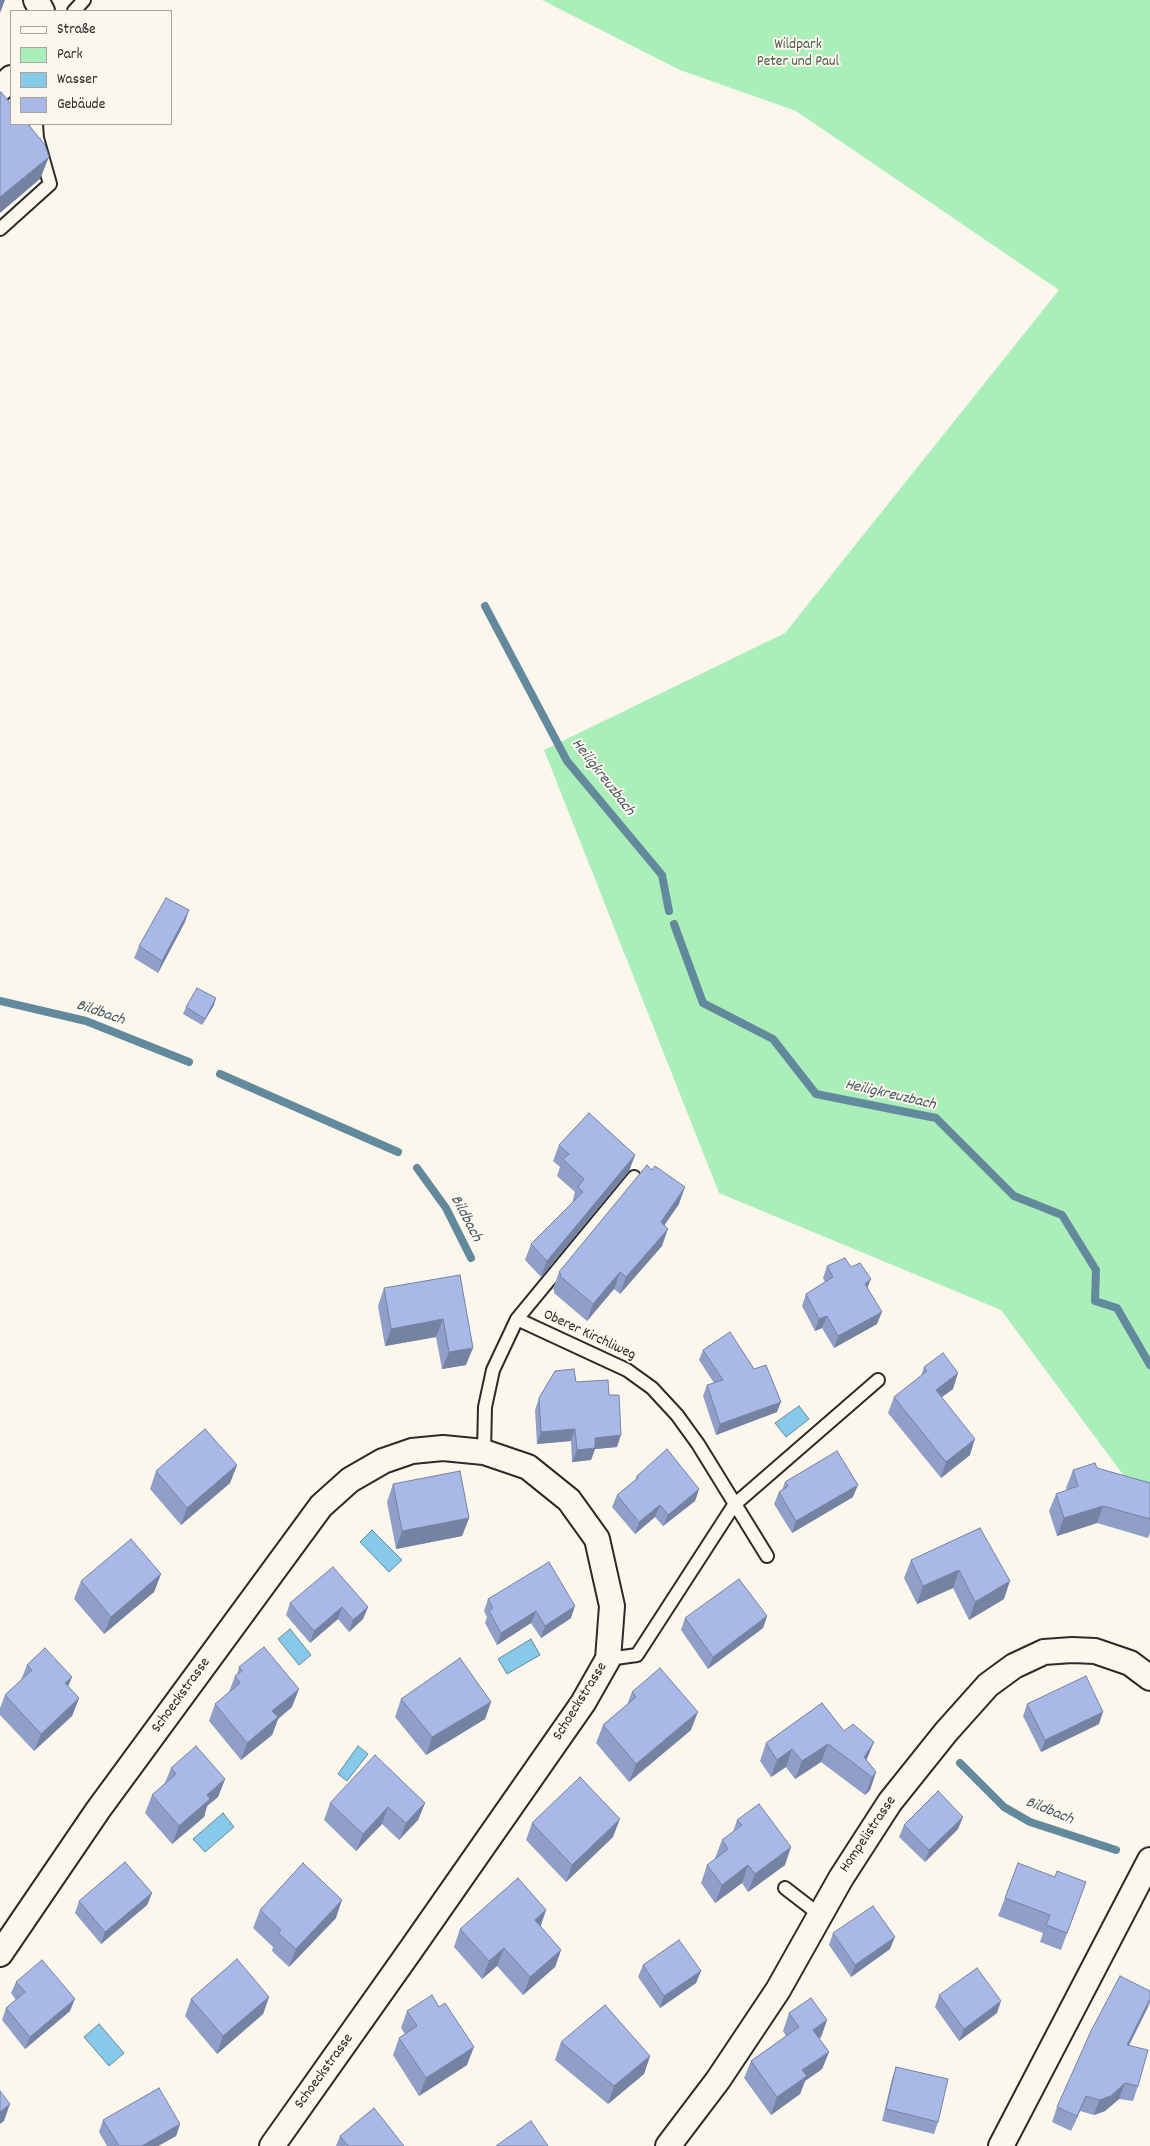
<!DOCTYPE html>
<meta charset="utf-8">
<style>
body{margin:0}
#map{position:relative;width:1150px;height:2146px;overflow:hidden;background:#fbf7ec;font-family:Dekko,sans-serif}
canvas{display:block}
.legend{position:absolute;left:10px;top:10px;width:162px;height:115px;box-sizing:border-box;background:#fbf7ec;border:1px solid #a8a59f;margin:0;padding:6px 9px;list-style:none;font-size:15px;color:#2b2b2b}
.legend li{display:flex;align-items:center;gap:10px;height:25px}
.legend b{width:25px;border:1px solid #a8a59f}
</style>
<div id="map">
<canvas width="1150" height="2146"></canvas>
<ul class="legend">
<li><b style="height:6px;background:#fbf7ec"></b>Straße</li>
<li><b style="height:14px;background:#aaeeb9"></b>Park</li>
<li><b style="height:14px;background:#87c9e8"></b>Wasser</li>
<li><b style="height:14px;background:#a8b9e8"></b>Gebäude</li>
</ul>
</div>
<script>
const c = document.querySelector('canvas').getContext('2d');
c.lineJoin = 'round';
function paint(path, color) {
  c.fillStyle = color;
  c.fill(path, 'evenodd');
}
function toPath(rows) {
  const path = new Path2D();
  for (const r of rows) {
    path.moveTo(r[0], r[1]);
    for (let i = 2; i < r.length; i += 2) path.lineTo(r[i], r[i + 1]);
  }
  return path;
}
function trace(path, color, width, dash) {
  c.strokeStyle = color;
  c.lineWidth = width;
  c.lineCap = dash ? 'butt' : 'round';
  c.setLineDash(dash || []);
  c.stroke(path);
}
function label(font, color, halo, rows, align = 'center') {
  c.font = font + ' Dekko,sans-serif';
  c.lineWidth = 4;
  c.setLineDash([]);
  c.textBaseline = 'middle';
  c.strokeStyle = halo;
  c.fillStyle = color;
  for (const [text, x, y, turn = 0] of rows) {
    c.save();
    c.translate(x, y);
    c.rotate((+turn || 0) * Math.PI / 180);
    c.textAlign = isNaN(turn) ? turn : align;
    if (halo) c.strokeText(text, 0, 0);
    c.fillText(text, 0, 0);
    c.restore();
  }
}
const green = toPath([
 [542,0,1150,0,1150,1511,1001,1310,719,1193,544,750,785,633,1059,290,796,111,680,70]
]);
const water = toPath([
 [799,1406,809,1419,786,1437,775,1423,799,1406],
 [372,1530,402,1560,389,1572,360,1542,372,1530],
 [290,1629,311,1655,299,1665,278,1639,290,1629],
 [531,1639,540,1655,507,1674,498,1659,531,1639],
 [358,1746,368,1754,347,1781,338,1774,358,1746],
 [223,1813,234,1827,205,1852,193,1839,223,1813],
 [99,2024,124,2053,109,2066,84,2037,99,2024]
]);
const stream = toPath([
 [485,606,567,761,662,875,669,911],
 [674,924,703,1003,773,1039,816,1094,936,1118,1014,1196,1062,1215,1096,1270,1095,1301,1117,1308,1150,1365],
 [0,1001,86,1021,189,1062],
 [220,1074,398,1152],
 [417,1168,446,1208,471,1258],
 [960,1763,1004,1807,1030,1822,1116,1850]
]);
const lane = toPath([
 [74,11,84,0],
 [0,229,50,184,37,138,36,124],
 [517,1319,627,1370,652,1388,677,1415,698,1444,767,1556],
 [484,1452,485,1407,493,1370,517,1319,634,1177],
 [608,1659,637,1655,734,1505,878,1380],
 [785,1888,820,1915]
]);
const street = toPath([
 [36,0,42,11],
 [0,89,11,78],
 [0,1954,98,1810,321,1506,350,1480,383,1461,412,1451,443,1448,484,1452,528,1467,569,1500,597,1539,612,1606,608,1659,583,1703,410,1951,272,2146],
 [668,2146,718,2080,778,1990,841,1878,890,1802,946,1732,988,1685,1014,1666,1044,1652,1072,1650,1095,1651,1130,1663,1150,1678],
 [1001,2146,1150,1860]
]);
const wall = toPath([
 [185,922,158,973,134,958,139,946],
 [214,1005,202,1025,183,1014,186,1007],
 [559,1145,635,1155,629,1171,541,1277,525,1260,531,1244,572,1203,575,1192,557,1176,560,1167,553,1161],
 [679,1204,664,1225,662,1246,620,1294,614,1289,587,1321,554,1293,554,1290,553,1289,559,1272],
 [827,1266,868,1288,877,1324,834,1348,822,1328,815,1331,802,1306,806,1294,825,1282,823,1278],
 [460,1275,466,1365,442,1369,436,1337,385,1346,378,1306,384,1288],
 [703,1350,754,1369,777,1412,716,1435,703,1396,707,1385,714,1383,699,1360],
 [924,1367,953,1389,941,1397,970,1455,941,1478,888,1413,894,1397,921,1376],
 [576,1382,609,1395,617,1447,595,1449,591,1460,572,1462,571,1441,537,1444,535,1410,539,1398],
 [237,1465,230,1483,181,1525,150,1489,156,1471],
 [1097,1468,1150,1483,1150,1533,1148,1538,1097,1523,1057,1536,1049,1511,1056,1494,1067,1490,1066,1488,1073,1470],
 [637,1476,699,1489,695,1501,663,1526,655,1517,635,1534,612,1507,617,1495,635,1481],
 [785,1482,853,1497,792,1533,774,1504,779,1492,782,1490],
 [393,1484,469,1518,462,1536,396,1549,387,1502],
 [980,1528,1004,1599,969,1620,953,1588,917,1604,904,1578,911,1560],
 [161,1574,154,1592,104,1634,74,1599,81,1581],
 [488,1599,571,1618,541,1638,531,1623,497,1645,485,1623,487,1617,484,1611],
 [290,1603,368,1607,363,1619,349,1632,338,1619,310,1643,286,1615],
 [767,1616,763,1628,708,1669,681,1630,685,1618],
 [27,1665,72,1677,68,1686,79,1698,72,1716,34,1751,0,1715,0,1708,5,1695,21,1680],
 [239,1667,292,1707,278,1719,272,1735,241,1760,209,1721,215,1704,229,1692,235,1676,237,1675],
 [632,1692,691,1730,629,1782,596,1743,603,1725,627,1705],
 [401,1699,491,1702,485,1719,426,1755,395,1717],
 [822,1703,876,1772,870,1790,865,1795,821,1762,795,1779,786,1767,771,1777,760,1761,766,1743],
 [1027,1704,1099,1724,1041,1752,1023,1716],
 [171,1768,225,1779,218,1797,207,1806,204,1817,172,1844,145,1813,152,1795,165,1783],
 [330,1803,425,1803,418,1820,399,1840,382,1824,356,1851,324,1820],
 [737,1820,785,1865,748,1892,742,1883,715,1903,701,1883,707,1865,716,1859,715,1858,722,1840,733,1832],
 [532,1823,613,1837,566,1882,526,1840],
 [904,1825,958,1829,925,1862,899,1837],
 [1055,1877,1086,1882,1061,1950,1040,1942,1043,1933,998,1916,1005,1898],
 [152,1893,147,1905,101,1944,75,1913,79,1901],
 [260,1910,336,1918,289,1967,272,1951,273,1947,253,1928],
 [546,1910,540,1926,561,1950,555,1967,523,1995,497,1966,482,1979,454,1947,460,1929],
 [833,1933,890,1949,851,1977,829,1945],
 [643,1965,701,1971,696,1983,660,2008,638,1977],
 [16,1982,70,2011,25,2049,2,2020,6,2008,16,2000,11,1993],
 [939,1995,997,2013,959,2041,935,2007],
 [269,1997,263,2014,217,2054,185,2016,191,1999],
 [439,2007,467,2065,419,2096,393,2055,399,2038,405,2034,401,2028,407,2011],
 [1148,2007,1129,2046,1138,2086,1133,2101,1119,2099,1105,2111,1094,2115,1080,2111,1071,2131,1052,2122,1057,2107],
 [789,2013,827,2020,821,2037,819,2038,829,2052,822,2069,805,2081,800,2094,771,2115,744,2078,751,2061,786,2036,783,2031],
 [561,2042,650,2056,644,2074,608,2104,555,2060],
 [896,2067,938,2122,934,2134,882,2121,892,2079],
 [103,2120,180,2124,176,2136,158,2146,107,2146,99,2132],
 [340,2136,404,2146,336,2146]
]);
const shadedWall = toPath([
 [0,0,5,0,0,13],
 [49,157,40,179,0,213,0,197],
 [189,910,185,922,158,973,162,961],
 [216,998,214,1005,202,1025,205,1019],
 [635,1155,629,1171,541,1277,547,1261],
 [685,1187,679,1204,655,1239,661,1222],
 [668,1229,662,1246,620,1294,626,1277],
 [620,1272,614,1289,587,1321,593,1304],
 [871,1279,866,1291,865,1284],
 [882,1312,877,1324,834,1348,838,1336],
 [827,1316,822,1328,815,1331,819,1319],
 [443,1319,436,1337,385,1346,391,1329],
 [473,1348,466,1365,442,1369,449,1352],
 [958,1373,953,1389,930,1406,936,1390],
 [781,1402,777,1412,716,1435,720,1424],
 [575,1429,571,1441,537,1444,541,1432],
 [621,1435,617,1447,595,1449,591,1460,572,1462,577,1450,595,1438],
 [975,1439,970,1455,941,1478,946,1462],
 [237,1465,230,1483,181,1525,187,1508],
 [858,1485,853,1497,792,1533,796,1521],
 [699,1489,695,1501,663,1526,668,1515],
 [660,1505,655,1517,635,1534,639,1522],
 [1103,1506,1097,1523,1057,1536,1064,1518],
 [469,1518,462,1536,396,1549,402,1531],
 [959,1570,953,1588,917,1604,923,1586],
 [161,1574,154,1592,104,1634,111,1617],
 [1010,1581,1004,1599,969,1620,975,1602],
 [575,1606,571,1618,541,1638,545,1626],
 [342,1607,338,1619,310,1643,314,1631],
 [368,1607,363,1619,349,1632,353,1620],
 [536,1611,531,1623,497,1645,501,1633],
 [767,1616,763,1628,708,1669,713,1657],
 [72,1677,65,1694,65,1683],
 [299,1689,292,1707,278,1719,272,1735,241,1760,247,1743,272,1711],
 [79,1698,72,1716,34,1751,41,1734],
 [491,1702,485,1719,426,1755,432,1737],
 [698,1712,691,1730,629,1782,636,1764],
 [1103,1712,1099,1724,1041,1752,1045,1740],
 [874,1742,867,1759,861,1769,864,1757],
 [828,1744,821,1762,795,1779,802,1761],
 [792,1749,786,1767,771,1777,777,1760],
 [876,1772,870,1790,865,1795,872,1777],
 [225,1779,218,1797,207,1806,204,1817,172,1844,179,1826,207,1795],
 [425,1803,418,1820,399,1840,406,1823],
 [388,1807,382,1824,356,1851,363,1834],
 [963,1817,958,1829,925,1862,929,1850],
 [620,1819,613,1837,566,1882,572,1865],
 [791,1847,785,1865,748,1892,755,1874],
 [748,1865,742,1883,715,1903,722,1885],
 [152,1893,147,1905,101,1944,105,1932],
 [342,1900,336,1918,289,1967,296,1949],
 [546,1910,540,1928,535,1920],
 [895,1937,890,1949,851,1977,855,1965],
 [504,1948,497,1966,482,1979,489,1961],
 [561,1950,555,1967,523,1995,530,1977],
 [701,1971,696,1983,660,2008,664,1996],
 [269,1997,263,2014,217,2054,223,2036],
 [75,1999,70,2011,25,2049,30,2037],
 [1150,1999,1150,2002,1148,2007,1121,2060,1127,2045],
 [1001,2001,997,2013,959,2041,964,2029],
 [827,2020,821,2037,807,2047,813,2030],
 [474,2047,467,2065,419,2096,426,2078],
 [829,2052,822,2069,805,2081,800,2094,771,2115,777,2097,802,2070],
 [650,2056,644,2074,608,2104,614,2086],
 [1125,2083,1119,2099,1105,2111,1094,2115,1099,2100],
 [1086,2096,1080,2111,1071,2131,1077,2116],
 [10,2104,4,2121,0,2124,0,2112],
 [180,2124,176,2136,158,2146,142,2146]
]);
const building = toPath([
 [1,92,11,104,11,124,28,124,45,145,49,157,0,197,0,93,1,92],
 [166,898,189,910,162,961,139,946,166,898],
 [197,988,216,998,205,1019,186,1007,197,988],
 [589,1113,635,1155,547,1261,531,1244,583,1192,578,1187,584,1179,563,1159,569,1154,559,1145,589,1113],
 [647,1165,652,1170,655,1166,685,1187,661,1222,668,1229,626,1277,620,1272,593,1304,560,1276,561,1274,559,1272,647,1165],
 [845,1258,851,1267,860,1263,871,1279,865,1284,882,1312,838,1336,827,1316,819,1319,806,1294,833,1277,827,1266,845,1258],
 [460,1275,473,1348,449,1352,443,1319,391,1329,384,1288,460,1275],
 [730,1332,754,1369,766,1365,781,1402,720,1424,707,1385,723,1380,703,1350,730,1332],
 [943,1353,958,1373,936,1390,975,1439,946,1462,894,1397,927,1371,924,1367,943,1353],
 [574,1369,576,1382,608,1380,609,1395,619,1395,621,1435,595,1438,595,1448,577,1450,575,1429,541,1432,539,1398,555,1371,574,1369],
 [205,1429,237,1465,187,1508,156,1471,205,1429],
 [667,1449,699,1489,668,1515,660,1505,639,1522,617,1495,638,1478,637,1476,667,1449],
 [837,1451,858,1485,796,1521,779,1492,788,1486,785,1482,837,1451],
 [1095,1463,1097,1468,1150,1483,1150,1519,1103,1506,1064,1518,1056,1494,1078,1486,1073,1470,1095,1463],
 [460,1471,469,1518,402,1531,393,1484,460,1471],
 [980,1528,1010,1581,975,1602,959,1570,923,1586,911,1560,980,1528],
 [131,1539,161,1574,111,1617,81,1581,131,1539],
 [549,1562,575,1606,545,1626,536,1611,501,1633,489,1611,493,1608,488,1599,549,1562],
 [333,1567,368,1607,353,1620,342,1607,314,1631,290,1603,333,1567],
 [739,1579,767,1616,713,1657,685,1618,739,1579],
 [264,1647,299,1689,272,1711,278,1717,247,1743,215,1704,240,1683,235,1676,242,1671,239,1667,264,1647],
 [45,1648,72,1677,65,1683,79,1698,41,1734,5,1695,32,1670,27,1665,45,1648],
 [460,1658,491,1702,432,1737,401,1699,460,1658],
 [660,1668,698,1712,636,1764,603,1725,636,1697,632,1692,660,1668],
 [1086,1676,1103,1712,1045,1740,1027,1704,1086,1676],
 [822,1703,844,1731,853,1724,874,1742,864,1757,876,1772,872,1777,828,1744,802,1761,792,1749,777,1760,766,1743,822,1703],
 [196,1746,225,1779,207,1795,210,1799,179,1826,152,1795,176,1774,171,1768,196,1746],
 [375,1755,425,1803,406,1823,388,1807,363,1834,330,1803,375,1755],
 [580,1777,620,1819,572,1865,532,1823,580,1777],
 [938,1791,963,1817,929,1850,904,1825,938,1791],
 [759,1804,791,1847,755,1874,748,1865,722,1885,707,1865,728,1849,722,1840,742,1825,737,1820,759,1804],
 [125,1862,152,1893,105,1932,79,1901,125,1862],
 [303,1863,342,1900,296,1949,278,1933,281,1930,260,1910,303,1863],
 [1018,1863,1055,1877,1057,1871,1086,1882,1067,1933,1046,1925,1050,1915,1005,1898,1018,1863],
 [518,1878,546,1910,535,1920,561,1950,530,1977,504,1948,489,1961,460,1929,518,1878],
 [873,1906,895,1937,855,1965,833,1933,873,1906],
 [679,1940,701,1971,664,1996,643,1965,679,1940],
 [237,1959,269,1997,223,2036,191,1999,237,1959],
 [42,1960,75,1999,30,2037,6,2008,25,1992,16,1982,42,1960],
 [977,1968,1001,2001,964,2029,939,1995,977,1968],
 [1120,1976,1150,1991,1150,1999,1127,2045,1148,2050,1138,2086,1125,2083,1111,2096,1099,2100,1086,2096,1077,2116,1057,2107,1091,2031,1120,1976],
 [432,1995,439,2007,445,2003,474,2047,426,2078,399,2038,417,2026,407,2011,432,1995],
 [811,1998,827,2020,813,2030,829,2052,802,2070,807,2076,777,2097,751,2061,799,2027,789,2013,811,1998],
 [605,2005,650,2056,614,2086,561,2042,605,2005],
 [896,2067,948,2079,938,2122,886,2109,896,2067],
 [159,2088,180,2124,142,2146,119,2146,103,2120,159,2088],
 [0,2091,10,2104,0,2112,0,2091],
 [374,2108,404,2146,348,2146,340,2136,374,2108],
 [531,2121,548,2146,496,2146,531,2121]
]);
const parkNames = [
 ["Wildpark",798,46],
 ["Peter und Paul",798,63]
];
const streetNames = [
 ["Oberer Kirchliweg",589,1336,25],
 ["Schoeckstrasse",182,1696,-54],
 ["Schoeckstrasse",581,1702,-58],
 ["Hompelistrasse",869,1835,-56],
 ["Schoeckstrasse",325,2072,-54]
];
const waterNames = [
 ["Heiligkreuzbach",602,778,52],
 ["Bildbach",100,1014,19],
 ["Heiligkreuzbach",890,1096,13],
 ["Bildbach",465,1219,62],
 ["Bildbach",1049,1812,22]
];
paint(green, '#aaeeb9');
paint(water, '#87c9e8');
trace(water, '#628a9c', 1);
trace(stream, '#628a9c', 8);
trace(lane, '#2b2b2b', 16);
trace(street, '#2b2b2b', 28);
trace(lane, '#fbf7ec', 12);
trace(street, '#fbf7ec', 24);
paint(wall, '#909fc8');
paint(shadedWall, '#7682a2');
paint(building, '#a8b9e8');
trace(building, '#7682a2', 1);
label('15px', '#4b5c4e', '#fbf7ec', parkNames);
label('15px', '#2b2b2b', '#fbf7ec', streetNames);
label('italic 16px', '#475a64', '#fbf7ec', waterNames);
</script>
